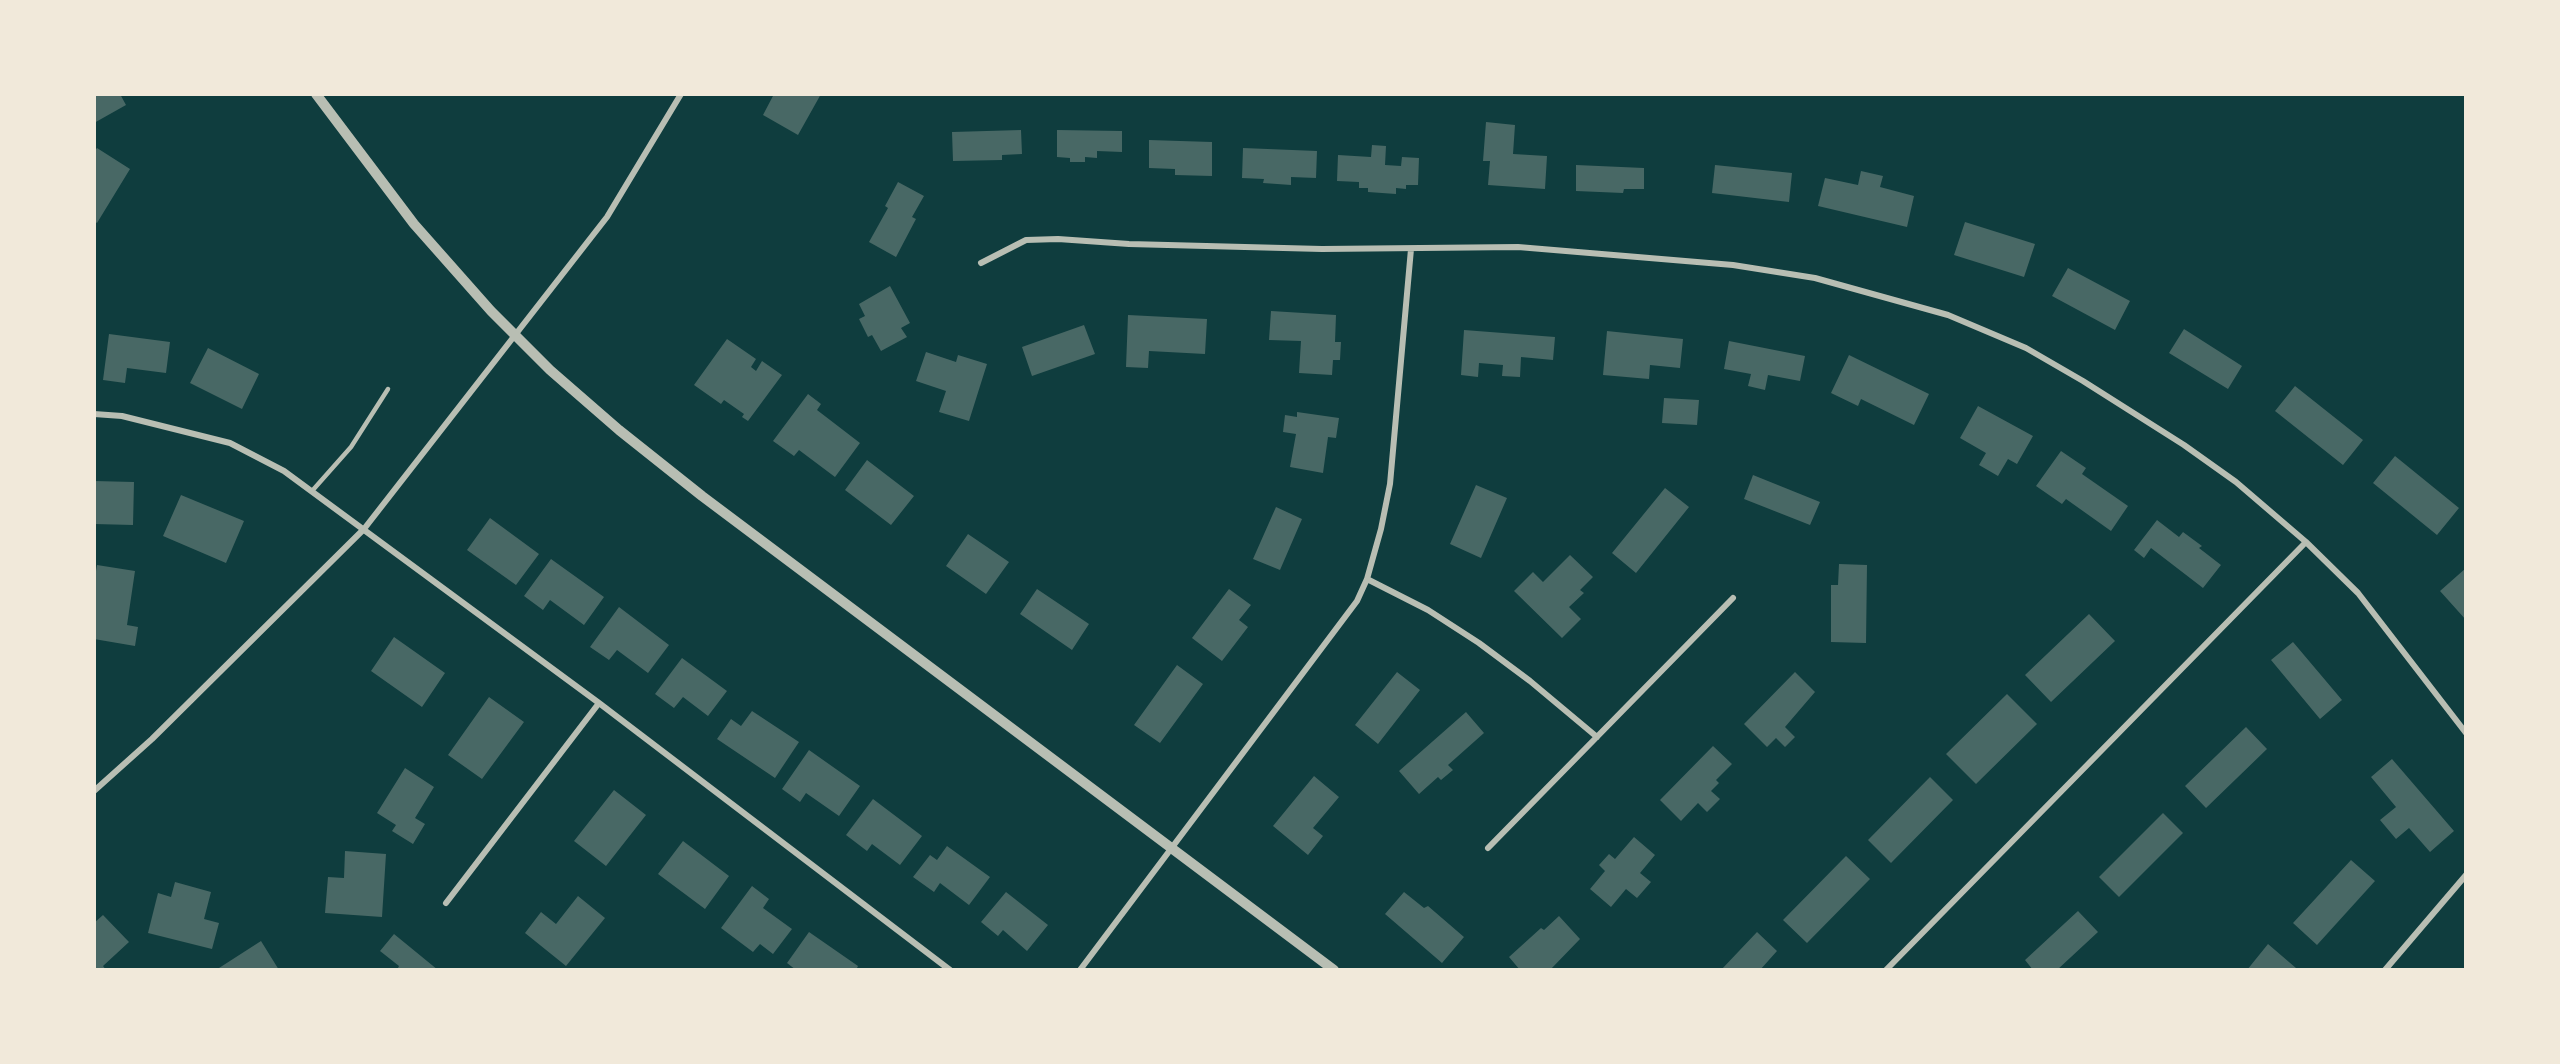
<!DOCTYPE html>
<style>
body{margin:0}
#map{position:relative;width:2560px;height:1064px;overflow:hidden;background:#0f3d3e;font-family:"Exo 2",sans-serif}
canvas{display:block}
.frame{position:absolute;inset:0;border:96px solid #f1e9da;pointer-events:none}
</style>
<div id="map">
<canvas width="2560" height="1064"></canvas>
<div class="frame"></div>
</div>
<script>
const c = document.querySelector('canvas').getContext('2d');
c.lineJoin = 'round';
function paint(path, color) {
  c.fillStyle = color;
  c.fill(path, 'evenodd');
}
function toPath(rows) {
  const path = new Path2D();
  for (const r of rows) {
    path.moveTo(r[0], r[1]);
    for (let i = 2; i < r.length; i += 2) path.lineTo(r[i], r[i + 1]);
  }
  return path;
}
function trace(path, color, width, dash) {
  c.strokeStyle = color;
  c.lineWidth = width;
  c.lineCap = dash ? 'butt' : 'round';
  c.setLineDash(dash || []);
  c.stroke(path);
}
const building = toPath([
 [94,94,120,94,126,105,94,123],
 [774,94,821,94,798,135,763,115],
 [1486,122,1515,125,1513,154,1547,156,1545,189,1488,185,1490,161,1483,161],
 [1021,130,1022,154,1002,155,1002,160,953,161,952,132],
 [1057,130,1122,131,1122,152,1097,151,1097,158,1085,157,1085,162,1070,162,1070,158,1057,157],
 [1149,140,1212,142,1212,176,1175,175,1175,169,1149,168],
 [1372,145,1386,146,1385,165,1401,166,1402,157,1419,158,1418,185,1406,185,1406,189,1396,188,1396,194,1368,192,1368,188,1359,188,1359,182,1337,181,1338,155,1371,157],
 [97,148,130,169,97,223,94,221,94,152],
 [1243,148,1317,151,1316,178,1291,177,1291,185,1263,183,1264,179,1242,178],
 [1576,165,1644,168,1644,189,1624,189,1623,193,1576,191],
 [1715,165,1792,173,1789,202,1712,193],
 [1861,171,1883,176,1880,187,1914,196,1907,227,1818,206,1825,178,1858,185],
 [898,182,924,196,912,217,916,219,896,257,869,242,888,208,885,206],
 [1965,222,2035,244,2024,277,1954,255],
 [2068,268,2130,301,2115,330,2052,296],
 [890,286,910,323,901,328,907,337,881,351,872,335,868,337,859,319,865,316,859,304],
 [1271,311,1336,315,1335,342,1341,342,1340,360,1333,360,1332,375,1299,373,1301,341,1269,340],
 [1128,315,1207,319,1205,354,1149,351,1148,368,1126,367],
 [1084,325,1095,354,1032,376,1022,347],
 [2184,329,2242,366,2228,389,2169,353],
 [1464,330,1555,337,1553,360,1521,357,1520,377,1502,376,1503,365,1479,363,1478,377,1461,375],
 [1607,331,1683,339,1680,368,1650,365,1649,379,1603,375],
 [109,334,170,342,166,373,127,368,125,383,103,380],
 [727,339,756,359,751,367,756,371,762,361,782,375,748,421,742,417,744,414,724,400,721,404,694,385],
 [1729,341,1805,356,1800,381,1768,375,1765,390,1748,386,1751,374,1724,369],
 [208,348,259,374,242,409,190,383],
 [926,352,956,362,958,355,987,364,969,421,939,412,946,391,916,381],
 [1849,355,1929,394,1914,425,1861,399,1858,406,1831,393],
 [2295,386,2363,440,2343,465,2275,411],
 [808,394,821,404,817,410,860,443,835,477,799,450,794,456,773,441],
 [1664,398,1699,400,1697,425,1662,423],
 [1978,406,2033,436,2017,464,2008,459,1998,476,1979,465,1986,453,1960,438],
 [1297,412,1339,418,1336,438,1328,437,1323,473,1290,467,1296,434,1283,432,1285,415,1297,417],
 [2061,451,2086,468,2082,474,2128,506,2111,531,2066,499,2062,504,2036,486],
 [2395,456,2459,508,2437,535,2373,483],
 [867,460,914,496,891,525,845,490],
 [1753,475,1820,502,1810,525,1744,499],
 [94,481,134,482,133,525,94,524],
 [1476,485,1507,498,1481,558,1450,544],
 [1665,488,1689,507,1636,573,1612,553],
 [181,495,244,521,226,563,163,536],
 [1276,507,1302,519,1280,570,1253,559],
 [490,518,539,554,516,585,467,550],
 [2157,520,2179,537,2183,532,2202,546,2199,548,2221,565,2203,588,2151,548,2144,558,2134,550],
 [968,534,1009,562,986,594,946,566],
 [1570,555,1593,577,1580,590,1584,593,1569,607,1581,619,1562,638,1514,591,1533,572,1543,582],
 [551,559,604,597,584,625,550,600,543,610,524,596],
 [1839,564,1867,565,1866,643,1831,642,1831,585,1838,585],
 [97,565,135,571,127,625,138,627,135,646,94,639,94,583],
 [2466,568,2466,620,2440,591],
 [1037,589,1089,624,1072,650,1020,614],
 [1229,589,1251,605,1239,620,1248,627,1222,661,1192,638],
 [619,607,669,645,648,673,617,650,609,660,590,647],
 [2089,614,2115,641,2051,702,2025,675],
 [394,637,445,673,422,707,371,671],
 [2293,642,2342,700,2320,719,2271,660],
 [682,658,727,691,708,716,683,697,674,708,655,694],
 [1177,665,1203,684,1160,743,1134,725],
 [1397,672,1420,690,1378,744,1355,725],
 [1795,672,1815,692,1785,727,1795,737,1785,747,1776,738,1767,747,1744,724],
 [2007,694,2037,724,1976,784,1946,754],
 [489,697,524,722,482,779,448,755],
 [752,711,799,742,775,778,717,739,731,719,741,726],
 [1466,712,1484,733,1448,765,1453,770,1441,780,1438,777,1419,794,1399,771],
 [2246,727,2267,749,2206,808,2185,786],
 [1713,746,1732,764,1716,780,1719,783,1711,791,1720,799,1707,812,1698,803,1681,821,1660,800],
 [809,750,860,786,839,816,806,793,800,802,782,789],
 [2392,759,2454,831,2430,852,2409,828,2396,839,2380,820,2396,807,2371,777],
 [405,768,434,787,415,818,425,824,413,844,392,831,396,825,377,813],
 [1314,776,1339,797,1313,828,1323,836,1308,855,1273,826],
 [1930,777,1953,800,1891,863,1868,840],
 [614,790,646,815,606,866,574,841],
 [873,799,922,836,900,865,872,844,867,851,846,835],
 [2163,813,2183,833,2119,897,2099,877],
 [1634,837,1655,855,1640,873,1651,882,1637,898,1626,889,1611,907,1590,889,1605,871,1599,865,1609,854,1615,859],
 [683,841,729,876,705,909,658,874],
 [947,846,990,877,969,905,940,883,934,892,913,877,930,855,937,860],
 [345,851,386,854,382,917,325,913,328,877,344,878],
 [1846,856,1870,879,1807,943,1783,920],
 [2351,860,2375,881,2317,945,2293,923],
 [175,882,211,892,204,919,219,923,212,949,148,933,158,893,171,897],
 [752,886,769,899,763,908,792,929,773,954,760,944,753,952,721,928],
 [1006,892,1048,925,1027,951,1003,930,998,936,981,922],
 [1404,892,1424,908,1428,906,1464,937,1442,963,1385,914],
 [578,896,605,918,566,966,525,933,541,912,556,924],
 [2078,911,2098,932,2057,970,2033,970,2025,960],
 [103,915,129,942,103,966,106,970,94,970,94,923],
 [1559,916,1580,939,1550,970,1520,970,1509,957,1541,928,1544,930],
 [809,932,858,966,856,970,796,970,787,963],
 [1757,932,1777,951,1760,970,1721,970],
 [394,934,438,970,397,970,399,966,380,951],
 [261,941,279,970,220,970,219,968],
 [2268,944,2296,968,2294,970,2247,970]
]);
const service = toPath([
 [312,491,351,447,388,389]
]);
const minor = toPath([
 [981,263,1026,240,1058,239,1129,244,1322,249,1518,247,1733,265,1815,278,1948,315,2026,348,2083,381,2184,445,2236,482,2306,542,2358,593,2466,733],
 [94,414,122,416,230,443,284,471,599,703,950,970],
 [1367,579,1428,610,1479,643,1530,681,1597,737],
 [94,791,152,739,364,529,607,217,681,94],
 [1488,848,1733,598],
 [446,903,599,703],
 [1080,970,1357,601,1367,579,1381,529,1390,484,1411,249],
 [1886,970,2306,542],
 [2385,970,2466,875]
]);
const tertiary = toPath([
 [316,94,414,224,491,311,550,370,619,430,702,496,1334,970]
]);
paint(building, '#486865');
trace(service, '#b8beb3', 4.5);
trace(minor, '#b8beb3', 6);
trace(tertiary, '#b8beb3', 10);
</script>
